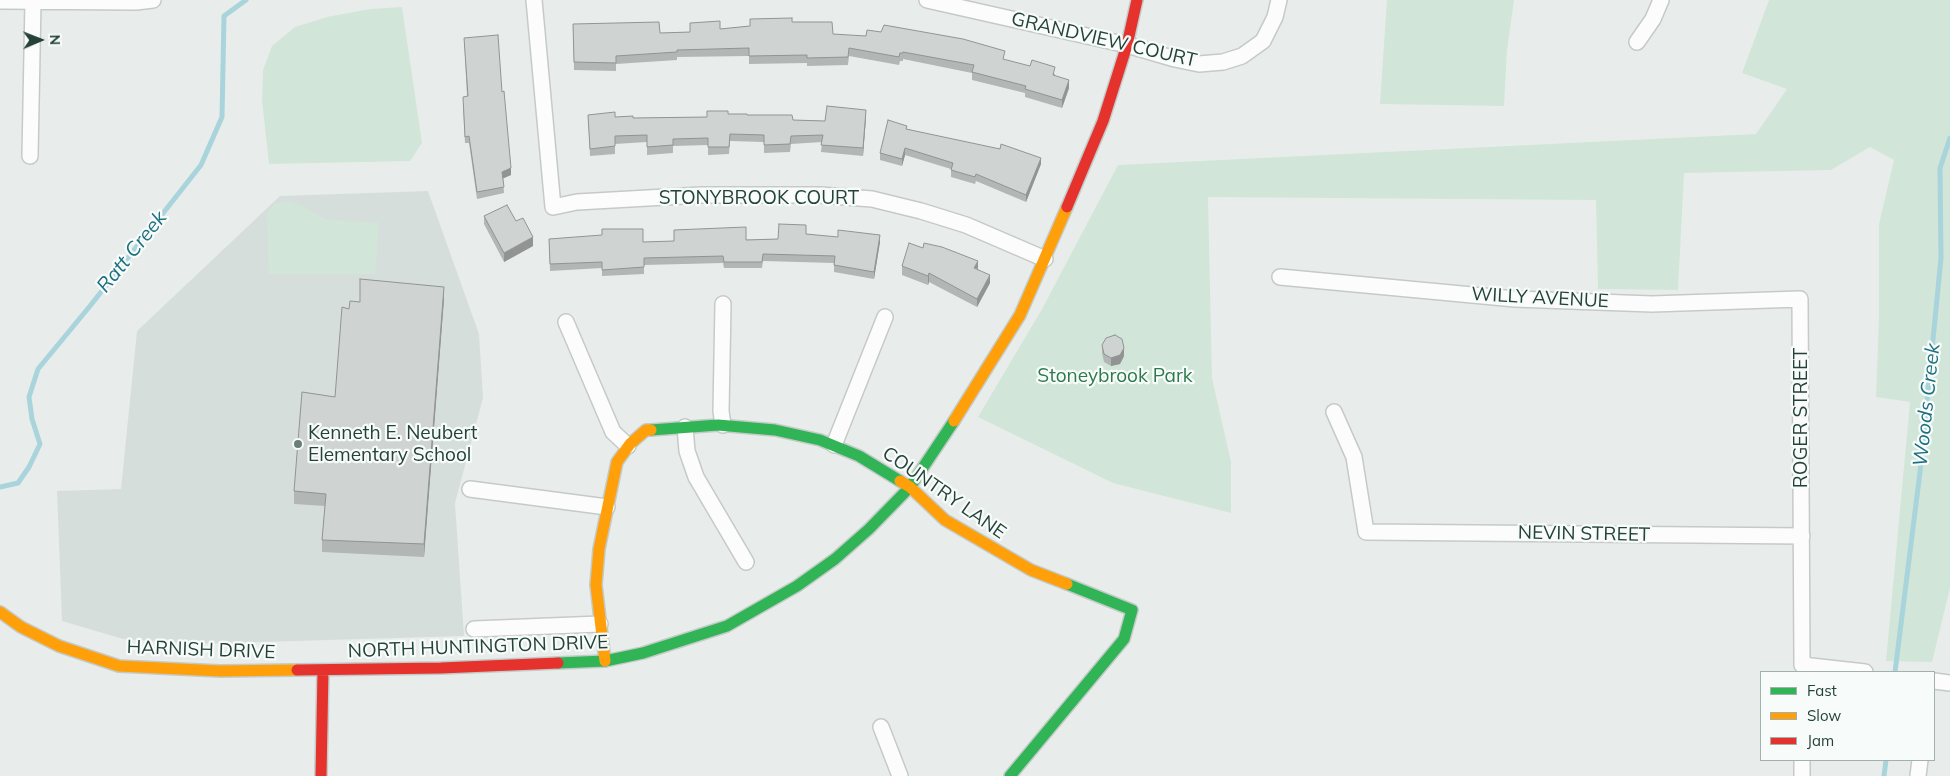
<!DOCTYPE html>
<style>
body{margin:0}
#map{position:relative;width:1950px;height:776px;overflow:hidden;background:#e8edeb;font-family:Mulish,sans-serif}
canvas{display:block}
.legend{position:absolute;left:1760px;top:671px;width:175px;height:90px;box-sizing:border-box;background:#f7fbf9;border:1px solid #a3b1ad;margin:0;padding:6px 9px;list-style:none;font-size:15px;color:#24423a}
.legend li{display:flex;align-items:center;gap:10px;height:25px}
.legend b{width:25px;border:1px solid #a3b1ad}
.north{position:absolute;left:15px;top:15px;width:50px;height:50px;-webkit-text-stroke:4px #f7fbf9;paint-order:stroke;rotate:89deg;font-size:14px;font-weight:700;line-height:20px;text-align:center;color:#24423a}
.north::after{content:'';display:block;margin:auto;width:18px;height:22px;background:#24423a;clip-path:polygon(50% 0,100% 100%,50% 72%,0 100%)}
</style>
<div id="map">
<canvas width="1950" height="776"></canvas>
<ul class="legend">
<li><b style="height:6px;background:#30b455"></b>Fast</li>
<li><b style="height:6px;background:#ff9f0a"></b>Slow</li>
<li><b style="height:6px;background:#e5322d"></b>Jam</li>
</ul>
<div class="north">N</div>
</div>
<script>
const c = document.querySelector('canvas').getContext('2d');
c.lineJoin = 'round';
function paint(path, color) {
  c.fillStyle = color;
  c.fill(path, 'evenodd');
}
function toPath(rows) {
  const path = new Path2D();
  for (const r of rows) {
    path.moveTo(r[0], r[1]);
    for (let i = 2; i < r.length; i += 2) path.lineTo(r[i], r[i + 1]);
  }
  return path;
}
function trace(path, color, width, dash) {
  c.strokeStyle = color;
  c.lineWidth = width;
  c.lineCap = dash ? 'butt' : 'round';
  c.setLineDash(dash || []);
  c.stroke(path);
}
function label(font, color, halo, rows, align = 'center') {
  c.font = font + ' Mulish,sans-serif';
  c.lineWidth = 4.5;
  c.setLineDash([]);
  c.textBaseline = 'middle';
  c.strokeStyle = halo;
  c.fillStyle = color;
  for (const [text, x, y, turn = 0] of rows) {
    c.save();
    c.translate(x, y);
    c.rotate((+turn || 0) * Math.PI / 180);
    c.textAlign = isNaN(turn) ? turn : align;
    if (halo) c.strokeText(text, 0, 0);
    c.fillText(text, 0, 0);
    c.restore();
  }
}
const built = toPath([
 [428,191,479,334,483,398,455,503,464,636,194,644,123,639,62,621,57,491,121,489,137,331,280,196]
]);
const green = toPath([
 [1387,0,1514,0,1507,50,1504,106,1380,104],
 [1769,0,1950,0,1950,588,1932,662,1886,661,1910,402,1876,397,1879,317,1879,224,1894,160,1870,147,1831,170,1684,173,1678,290,1598,289,1596,200,1208,197,1212,378,1231,462,1231,513,1113,483,978,417,1042,309,1118,165,1756,134,1787,89,1742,73],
 [402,7,422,143,410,161,269,164,262,100,263,70,272,46,295,27,327,17,370,9],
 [288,202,302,206,326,220,379,223,375,274,269,274,267,214,274,204]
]);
const stream = toPath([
 [0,487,18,483,29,467,40,444,32,419,29,397,38,369,90,306,201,165,222,117,224,16,246,0],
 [1895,672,1920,472,1941,258,1940,168,1950,138],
 [1884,776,1886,760]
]);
const street = toPath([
 [534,0,553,207,577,202,701,195,820,195,872,199,921,211,966,225,1045,259],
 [927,0,1127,45,1175,59,1199,64,1223,62,1242,56,1263,41,1275,17,1279,0],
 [0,1,136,2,153,0],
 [1637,42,1653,19,1661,0],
 [30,156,33,1],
 [1280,277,1515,299,1652,304,1800,299,1802,665,1865,672],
 [566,322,613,432,628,446],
 [1334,412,1354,457,1366,532,1802,536],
 [723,425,721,411,723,304],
 [685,427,687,451,696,477,746,562],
 [834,445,885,317],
 [470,489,607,507],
 [474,629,600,624],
 [1934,681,1950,683],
 [881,727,900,776],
 [1802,776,1802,760],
 [1918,776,1920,760]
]);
const fast = toPath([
 [651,430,718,425,775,430,820,440,859,456,900,481],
 [558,663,605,661,643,653,727,626,797,586,835,559,869,529,910,487,954,421],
 [1010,776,1124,639,1132,610,1067,584]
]);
const slow = toPath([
 [954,421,1020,315,1067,207],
 [900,481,910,487,945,520,1031,570,1067,584],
 [0,612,21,627,59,646,119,666,220,671,297,670],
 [605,661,596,585,599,549,617,462,630,444,646,430,651,430]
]);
const jam = toPath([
 [1067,207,1103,121,1127,45,1137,0],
 [297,670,441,668,558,663],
 [321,776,323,670]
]);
const wall = toPath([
 [792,22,833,34,1004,60,1055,74,1055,76,1069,88,1062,108,1025,97,1025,93,972,80,972,73,903,59,903,61,900,61,899,65,849,56,848,65,807,66,807,63,749,64,749,56,677,57,677,60,616,64,616,71,574,70,573,24,660,33,690,32,720,29],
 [464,38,502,92,511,175,503,178,504,193,477,199,469,143,465,143,463,104,467,96],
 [728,114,793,120,825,121,866,117,863,156,821,152,822,142,791,144,790,152,764,153,764,142,730,141,729,154,708,155,708,145,673,146,673,153,647,155,647,142,615,144,615,154,590,156,588,115,615,117,633,118,707,117],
 [907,129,1041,164,1026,202,976,181,975,184,951,177,951,169,905,155,902,166,880,160,880,153],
 [484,216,516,221,533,246,504,262,484,224],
 [806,234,880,242,874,279,834,272,834,263,763,261,762,268,724,268,723,263,644,265,644,274,602,276,602,268,550,271,549,239,643,242,778,239],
 [902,266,978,269,990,283,977,307,929,282,928,285,902,275],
 [444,299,424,557,322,552,322,540,325,506,294,504,294,491,335,397,349,309,360,302],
 [1102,345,1124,356,1120,364,1111,366,1104,362,1102,353]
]);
const shadedWall = toPath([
 [1069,80,1069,88,1062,108,1062,100],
 [866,110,866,117,863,156,863,148],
 [905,148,905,155,902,166,902,159],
 [1041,158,1041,164,1026,202,1026,195],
 [511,168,511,175,502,179,502,172],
 [880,235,880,242,874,279,874,272],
 [533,237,533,246,504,262,504,253],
 [978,261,978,269,974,268],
 [929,273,929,282,928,285,928,276],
 [990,275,990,283,977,307,977,299],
 [444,287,444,299,424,557,424,544],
 [1124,348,1124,356,1120,364,1111,366,1111,358]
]);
const building = toPath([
 [792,18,792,22,832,22,833,34,866,36,867,30,881,32,884,25,963,39,1005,51,1003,59,1030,66,1032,60,1055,67,1053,75,1069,80,1062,100,1025,89,1026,86,972,72,974,65,903,52,903,53,900,53,899,57,849,48,848,57,807,58,807,55,749,56,749,48,677,50,677,52,616,56,616,63,574,62,573,24,659,22,660,33,690,32,690,23,720,21,720,29,750,26,750,19,792,18],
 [498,35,502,92,504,91,511,168,502,172,504,187,477,192,469,136,465,137,463,97,468,96,464,38,498,35],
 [827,106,866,110,863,148,821,145,823,135,791,136,790,144,764,145,764,135,730,134,729,147,708,147,708,138,673,139,673,145,647,147,647,135,615,136,615,146,590,149,588,115,615,112,615,117,633,116,633,118,707,117,707,111,728,111,728,114,747,114,747,115,792,115,793,120,825,121,827,106],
 [888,120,907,126,906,129,1000,149,1001,144,1041,158,1026,195,976,174,975,177,951,170,953,163,905,148,902,159,880,153,888,120],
 [507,205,516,221,523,218,533,237,504,253,484,216,507,205],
 [779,224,806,225,806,234,838,237,838,230,880,235,874,272,834,265,835,256,763,254,762,262,724,262,723,256,644,258,644,267,602,270,602,262,550,264,549,239,602,235,602,229,643,229,643,242,674,241,674,230,746,227,746,240,778,239,779,224],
 [909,243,923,248,924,243,942,247,978,261,974,268,990,275,977,299,929,273,928,276,902,266,909,243],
 [360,279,444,287,424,544,322,540,326,494,294,491,302,392,335,397,342,307,349,309,350,301,360,302,360,279],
 [1115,335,1122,339,1124,348,1120,355,1111,358,1104,354,1102,345,1106,338,1115,335]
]);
const markers = [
 [298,444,5,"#697e78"]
];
const streetNames = [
 ["GRANDVIEW COURT",1104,40,13],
 ["STONYBROOK COURT",759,198],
 ["WILLY AVENUE",1540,298,3],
 ["ROGER STREET",1801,418,-90],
 ["COUNTRY LANE",944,493,35],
 ["NEVIN STREET",1584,534,1],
 ["NORTH HUNTINGTON DRIVE",478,647,-2],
 ["HARNISH DRIVE",201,650,2]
];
const parkNames = [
 ["Stoneybrook Park",1115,376]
];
const poiNames = [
 ["Kenneth E. Neubert",308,433],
 ["Elementary School",308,455]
];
const waterNames = [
 ["Ratt Creek",132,252,-51],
 ["Woods Creek",1927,405,-84]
];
paint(built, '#d6dedb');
paint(green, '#d1e6d8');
trace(stream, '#a9d4db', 5);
trace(street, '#c5cac8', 18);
trace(fast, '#c3cbc8', 14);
trace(slow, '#c3cbc8', 14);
trace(jam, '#c3cbc8', 14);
trace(street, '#fcfcfc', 15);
trace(fast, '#30b455', 11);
trace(slow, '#ff9f0a', 11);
trace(jam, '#e5322d', 11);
paint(wall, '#b2b6b5');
paint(shadedWall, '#919493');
paint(building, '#cfd4d2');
trace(building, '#919493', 1);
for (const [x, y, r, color] of markers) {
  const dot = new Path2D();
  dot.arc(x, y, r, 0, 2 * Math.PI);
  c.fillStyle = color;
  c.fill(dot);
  trace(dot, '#f7fbf9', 2);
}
label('19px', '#24423a', '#f7fbf9', streetNames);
label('19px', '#2d7a4b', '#f7fbf9', parkNames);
label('19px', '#24423a', '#f7fbf9', poiNames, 'left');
label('italic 20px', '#1c6f80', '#f7fbf9', waterNames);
</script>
